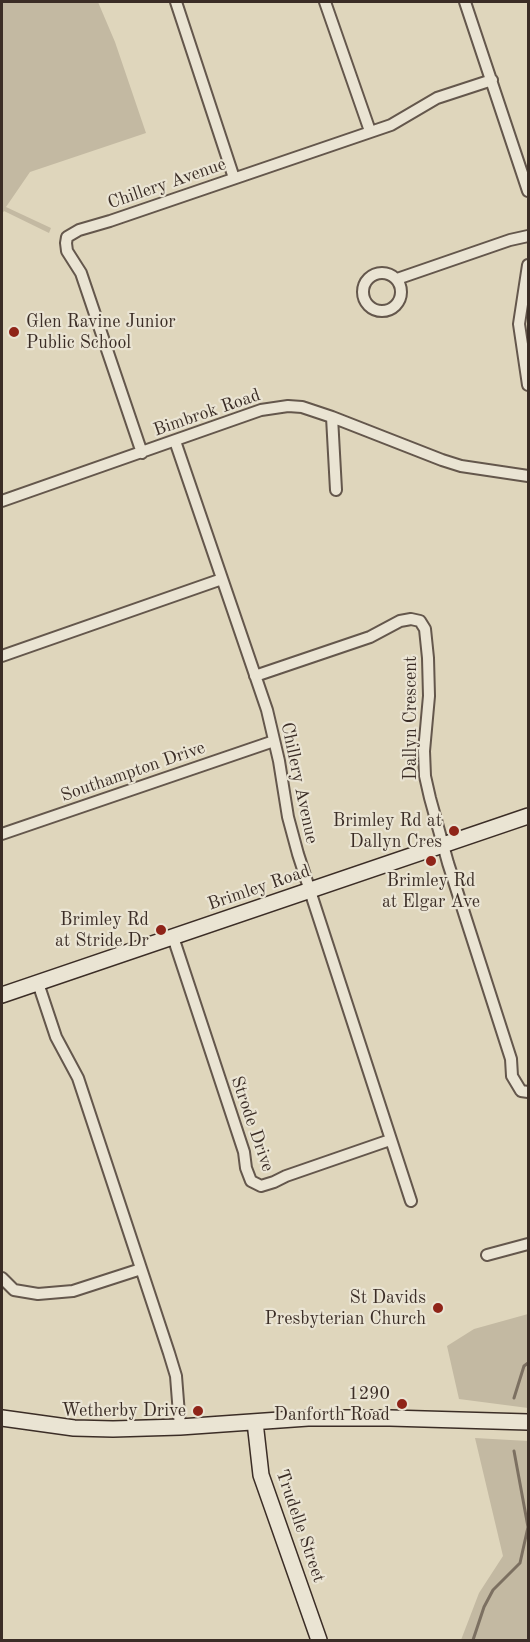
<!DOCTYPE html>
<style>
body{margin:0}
#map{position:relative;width:530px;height:1642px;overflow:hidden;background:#dfd6bc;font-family:"Old Standard TT",serif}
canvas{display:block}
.frame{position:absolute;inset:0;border:3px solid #3b2d26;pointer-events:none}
</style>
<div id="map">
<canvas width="530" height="1642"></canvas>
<div class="frame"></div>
</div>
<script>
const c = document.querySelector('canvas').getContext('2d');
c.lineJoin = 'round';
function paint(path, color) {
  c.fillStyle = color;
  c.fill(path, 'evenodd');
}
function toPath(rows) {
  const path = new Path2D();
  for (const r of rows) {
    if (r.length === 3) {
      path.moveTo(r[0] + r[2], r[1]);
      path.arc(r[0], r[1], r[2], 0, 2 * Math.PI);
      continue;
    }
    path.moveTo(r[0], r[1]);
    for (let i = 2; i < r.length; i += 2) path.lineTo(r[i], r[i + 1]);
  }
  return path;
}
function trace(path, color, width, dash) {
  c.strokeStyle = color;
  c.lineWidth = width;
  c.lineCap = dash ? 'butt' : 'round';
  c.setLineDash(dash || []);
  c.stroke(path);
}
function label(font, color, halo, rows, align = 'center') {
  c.font = font + ' "Old Standard TT",serif';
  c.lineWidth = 4.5;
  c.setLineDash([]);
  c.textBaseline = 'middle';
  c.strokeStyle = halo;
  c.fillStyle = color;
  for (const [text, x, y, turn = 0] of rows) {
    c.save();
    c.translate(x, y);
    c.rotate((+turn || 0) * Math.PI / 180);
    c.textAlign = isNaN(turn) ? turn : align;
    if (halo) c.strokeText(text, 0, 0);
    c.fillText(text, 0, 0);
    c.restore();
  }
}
const green = toPath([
 [2,2,98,2,115,42,146,133,30,172,6,207,51,228,49,233,4,211,2,214],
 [528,1314,528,1408,459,1399,447,1346,474,1329],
 [475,1438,528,1441,528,1640,461,1640,479,1593,503,1556]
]);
const stream = toPath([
 [514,1398,524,1366,528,1363],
 [473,1640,484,1607,493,1590,520,1563,528,1527,514,1451]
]);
const street = toPath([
 [176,2,234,178],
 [325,2,370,131],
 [465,2,528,191],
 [528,265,519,324,528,385],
 [382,292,19],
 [397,279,510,240,528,236],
 [332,417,336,490],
 [175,441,267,710,279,761,288,817,298,854,411,1201],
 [142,453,81,273,67,251,66,243,67,237,79,230,110,221,391,125,437,98,492,80],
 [2,501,261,410,288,406,302,407,332,417,442,460,461,466,528,476],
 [2,656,222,579],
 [255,676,370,637,400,621,411,619,420,621,425,629,428,658,429,696,424,751,425,776,430,798,448,863,511,1059,512,1076,521,1091,528,1092],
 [2,834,274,741],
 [173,937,244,1152,246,1168,251,1181,261,1186,274,1182,286,1176,390,1140],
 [38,983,56,1037,78,1078,169,1353,176,1376,180,1427],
 [487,1255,528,1244],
 [2,1278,14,1290,38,1294,73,1291,141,1269]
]);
const secondary = toPath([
 [2,995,528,816],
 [2,1418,74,1428,113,1429,180,1427,308,1418,390,1418,528,1422],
 [255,1422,261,1475,319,1640]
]);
const markers = [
 [14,332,6,"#8f2418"],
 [454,831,6,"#8f2418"],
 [431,861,6,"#8f2418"],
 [161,930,6,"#8f2418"],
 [438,1308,6,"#8f2418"],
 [402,1404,6,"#8f2418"],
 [198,1411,6,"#8f2418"]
];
const streetNames = [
 ["Chillery Avenue",167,184,-19],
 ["Bimbrok Road",207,413,-19],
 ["Dallyn Crescent",411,718,-90],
 ["Southampton Drive",133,772,-19],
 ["Chillery Avenue",299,783,78],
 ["Brimley Road",259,888,-19],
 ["Strode Drive",252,1124,71],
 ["Trudelle Street",300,1526,71]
];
const poiNames = [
 ["Glen Ravine Junior",26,322,"left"],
 ["Public School",26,343,"left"],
 ["Brimley Rd at",442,821],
 ["Dallyn Cres",442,842],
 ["Brimley Rd",431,881,"center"],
 ["at Elgar Ave",431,902,"center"],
 ["Brimley Rd",149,920],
 ["at Stride Dr",149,941],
 ["St Davids",426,1298],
 ["Presbyterian Church",426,1319],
 ["1290",390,1394],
 ["Danforth Road",390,1415],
 ["Wetherby Drive",186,1411]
];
paint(green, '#c3b9a2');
trace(stream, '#7c7061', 3);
trace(street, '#64574c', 14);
trace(secondary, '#3b2d26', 18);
trace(street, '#eae4d3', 10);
trace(secondary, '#eae4d3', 15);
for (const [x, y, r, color] of markers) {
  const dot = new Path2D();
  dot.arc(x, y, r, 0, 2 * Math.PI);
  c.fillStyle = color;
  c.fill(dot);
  trace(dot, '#eae4d3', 2);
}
label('18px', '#3b2d26', '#eae4d3', streetNames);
label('18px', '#3b2d26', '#eae4d3', poiNames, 'right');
</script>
